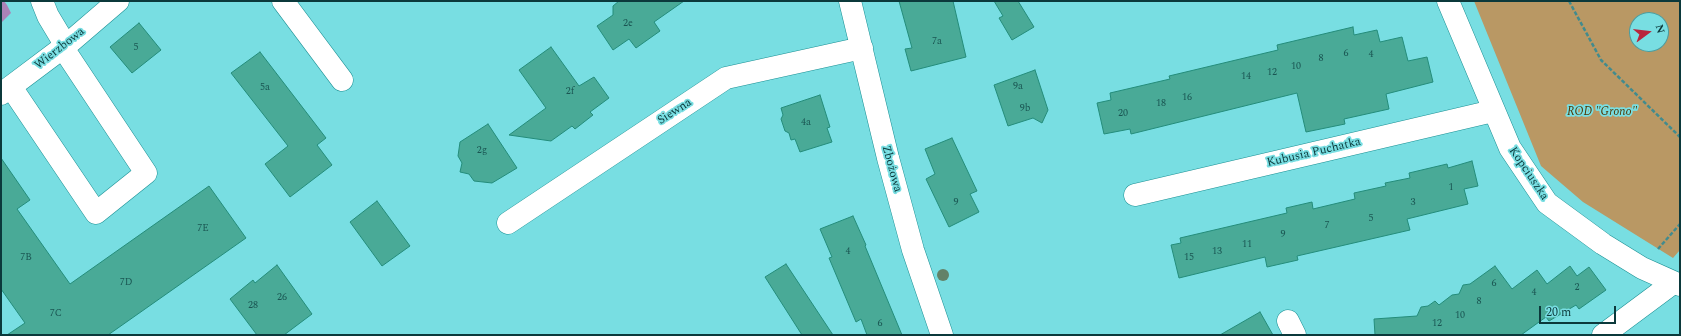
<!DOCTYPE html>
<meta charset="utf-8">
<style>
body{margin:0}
#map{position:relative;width:1681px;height:336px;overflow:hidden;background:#78dee2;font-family:Spectral,serif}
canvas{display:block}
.frame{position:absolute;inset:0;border:2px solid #0b393b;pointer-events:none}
.north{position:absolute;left:1629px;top:12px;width:40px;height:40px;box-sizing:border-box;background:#78dee2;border:1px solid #4c9c9f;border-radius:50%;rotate:75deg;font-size:11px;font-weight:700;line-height:16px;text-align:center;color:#0b393b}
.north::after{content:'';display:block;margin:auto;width:14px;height:18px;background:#b8263d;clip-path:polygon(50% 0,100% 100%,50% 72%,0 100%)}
.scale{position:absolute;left:1539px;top:306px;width:77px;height:18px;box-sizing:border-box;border:2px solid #0b393b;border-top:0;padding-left:5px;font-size:12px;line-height:14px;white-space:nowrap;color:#0b393b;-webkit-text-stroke:3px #78dee2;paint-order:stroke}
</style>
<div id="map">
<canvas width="1681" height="336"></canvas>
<div class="frame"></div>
<div class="north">N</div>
<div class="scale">20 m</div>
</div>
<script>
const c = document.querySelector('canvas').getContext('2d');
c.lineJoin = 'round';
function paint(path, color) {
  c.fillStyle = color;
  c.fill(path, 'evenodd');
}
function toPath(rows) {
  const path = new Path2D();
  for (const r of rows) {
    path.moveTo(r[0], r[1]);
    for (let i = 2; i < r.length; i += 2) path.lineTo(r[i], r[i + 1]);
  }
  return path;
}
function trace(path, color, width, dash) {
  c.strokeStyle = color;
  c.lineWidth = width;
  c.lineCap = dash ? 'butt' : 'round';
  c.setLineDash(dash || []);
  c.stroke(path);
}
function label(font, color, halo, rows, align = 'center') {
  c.font = font + ' Spectral,serif';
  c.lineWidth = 3.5;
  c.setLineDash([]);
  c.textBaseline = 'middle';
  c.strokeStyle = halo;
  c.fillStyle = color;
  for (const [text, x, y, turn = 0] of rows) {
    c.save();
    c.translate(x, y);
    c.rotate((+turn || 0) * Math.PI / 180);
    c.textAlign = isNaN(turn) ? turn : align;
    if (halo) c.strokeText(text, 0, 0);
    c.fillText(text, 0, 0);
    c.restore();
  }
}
const green = toPath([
 [1474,1,1680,1,1680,250,1673,258,1583,202,1541,166],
 [1637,20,1661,20,1661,44,1637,44]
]);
const water = toPath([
 [1,1,4,1,7,5,11,13,1,23]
]);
const building = toPath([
 [619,1,684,1,654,22,660,31,636,48,629,39,613,50,597,26,613,15,613,6,619,1],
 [899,1,953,1,966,57,911,71,905,49,912,48,899,1],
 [994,1,1018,1,1034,27,1012,40,999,18,1003,16,994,1],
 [139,23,161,50,132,73,110,47,139,23],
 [1353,27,1354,35,1377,30,1380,42,1402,37,1408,61,1427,57,1433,82,1386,94,1389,109,1344,119,1345,124,1306,132,1297,93,1131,134,1130,129,1104,134,1097,103,1111,100,1110,93,1170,79,1169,76,1278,50,1277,45,1353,27],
 [551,47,579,86,594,77,609,98,590,112,593,115,575,129,572,126,551,141,509,135,546,108,519,70,551,47],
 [260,52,326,138,317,145,332,165,290,197,265,164,288,146,231,73,260,52],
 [1035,70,1048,110,1042,123,1033,118,1008,126,994,85,1035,70],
 [820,95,830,127,827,128,832,142,800,152,795,139,791,140,789,133,785,131,781,119,783,115,781,108,820,95],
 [488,124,517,168,492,183,474,181,469,174,460,172,462,163,458,156,460,142,488,124],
 [952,138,977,191,970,194,979,212,949,227,926,179,935,174,925,149,952,138],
 [1,158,30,200,17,209,70,284,209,186,246,238,108,335,7,335,25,323,1,289,1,158],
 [1472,161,1478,186,1464,189,1468,204,1407,219,1410,230,1297,256,1298,260,1267,267,1265,257,1179,278,1171,245,1181,243,1180,238,1287,213,1286,208,1312,202,1313,209,1355,199,1354,193,1386,186,1385,183,1410,178,1409,173,1447,164,1448,168,1472,161],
 [377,201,410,246,382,266,350,222,377,201],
 [853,216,866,245,865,246,902,335,867,335,861,319,856,322,829,258,832,257,820,229,853,216],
 [786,264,833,335,802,335,765,277,786,264],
 [277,265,312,314,284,335,257,335,230,299,253,280,255,283,277,265],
 [1495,266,1512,289,1537,270,1547,284,1570,266,1577,276,1589,267,1606,290,1579,309,1576,305,1549,321,1546,317,1521,335,1375,335,1374,319,1417,316,1421,307,1428,306,1435,301,1439,305,1452,295,1459,294,1463,285,1470,284,1495,266],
 [1260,312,1273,335,1220,335,1260,312]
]);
const path = toPath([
 [1569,1,1601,60,1680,137],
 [1658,249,1680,224]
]);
const minor = toPath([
 [42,1,48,16,66,46],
 [283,1,342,80],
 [850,1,888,158,913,250,942,335],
 [1448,1,1510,148,1547,203,1603,244,1642,268,1680,285],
 [11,87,96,213,146,173,63,48],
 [1,94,69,43,118,1],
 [1135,195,1493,111],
 [508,223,726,78,862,48],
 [1288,321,1295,335],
 [1603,335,1673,283]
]);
const trees = [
 [943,275]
];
const numberNames = [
 ["2e",628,24],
 ["7a",937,42],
 ["5",136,48],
 ["6",1346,54],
 ["4",1371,55],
 ["8",1321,59],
 ["10",1296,67],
 ["12",1272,73],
 ["14",1246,77],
 ["9a",1018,87],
 ["5a",265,88],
 ["2f",570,92],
 ["16",1187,98],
 ["18",1161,104],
 ["9b",1025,109],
 ["20",1123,114],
 ["4a",806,123],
 ["2g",482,151],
 ["1",1451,188],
 ["9",956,203],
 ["3",1413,203],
 ["5",1371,219],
 ["7",1327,226],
 ["7E",203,229],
 ["9",1283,235],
 ["11",1247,245],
 ["4",848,252],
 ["13",1217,252],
 ["7B",26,258],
 ["15",1189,258],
 ["7D",126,283],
 ["6",1494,284],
 ["2",1577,288],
 ["4",1534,293],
 ["26",282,298],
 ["8",1479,302],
 ["28",253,306],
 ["7C",56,314],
 ["10",1460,316],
 ["6",880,324],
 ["12",1437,324]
];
const streetNames = [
 ["Wierzbowa",60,49,-38],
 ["Siewna",675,112,-33],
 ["Kubusia Puchatka",1314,153,-13],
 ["Zbożowa",891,169,75],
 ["Kopciuszka",1528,174,56]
];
const parkNames = [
 ["ROD \"Grono\"",1602,113]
];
paint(green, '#b99864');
paint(water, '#ab82b7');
paint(building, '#49aa97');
trace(building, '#248c7a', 1);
trace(minor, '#1b9094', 23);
trace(path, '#418b8e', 2.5, [4, 2]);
trace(minor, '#fff', 22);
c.fillStyle = '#638268';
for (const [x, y] of trees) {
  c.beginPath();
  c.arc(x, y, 6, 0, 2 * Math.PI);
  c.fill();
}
label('10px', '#1a5552', null, numberNames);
label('12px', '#0b393b', '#78dee2', streetNames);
label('italic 12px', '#513704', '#78dee2', parkNames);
</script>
